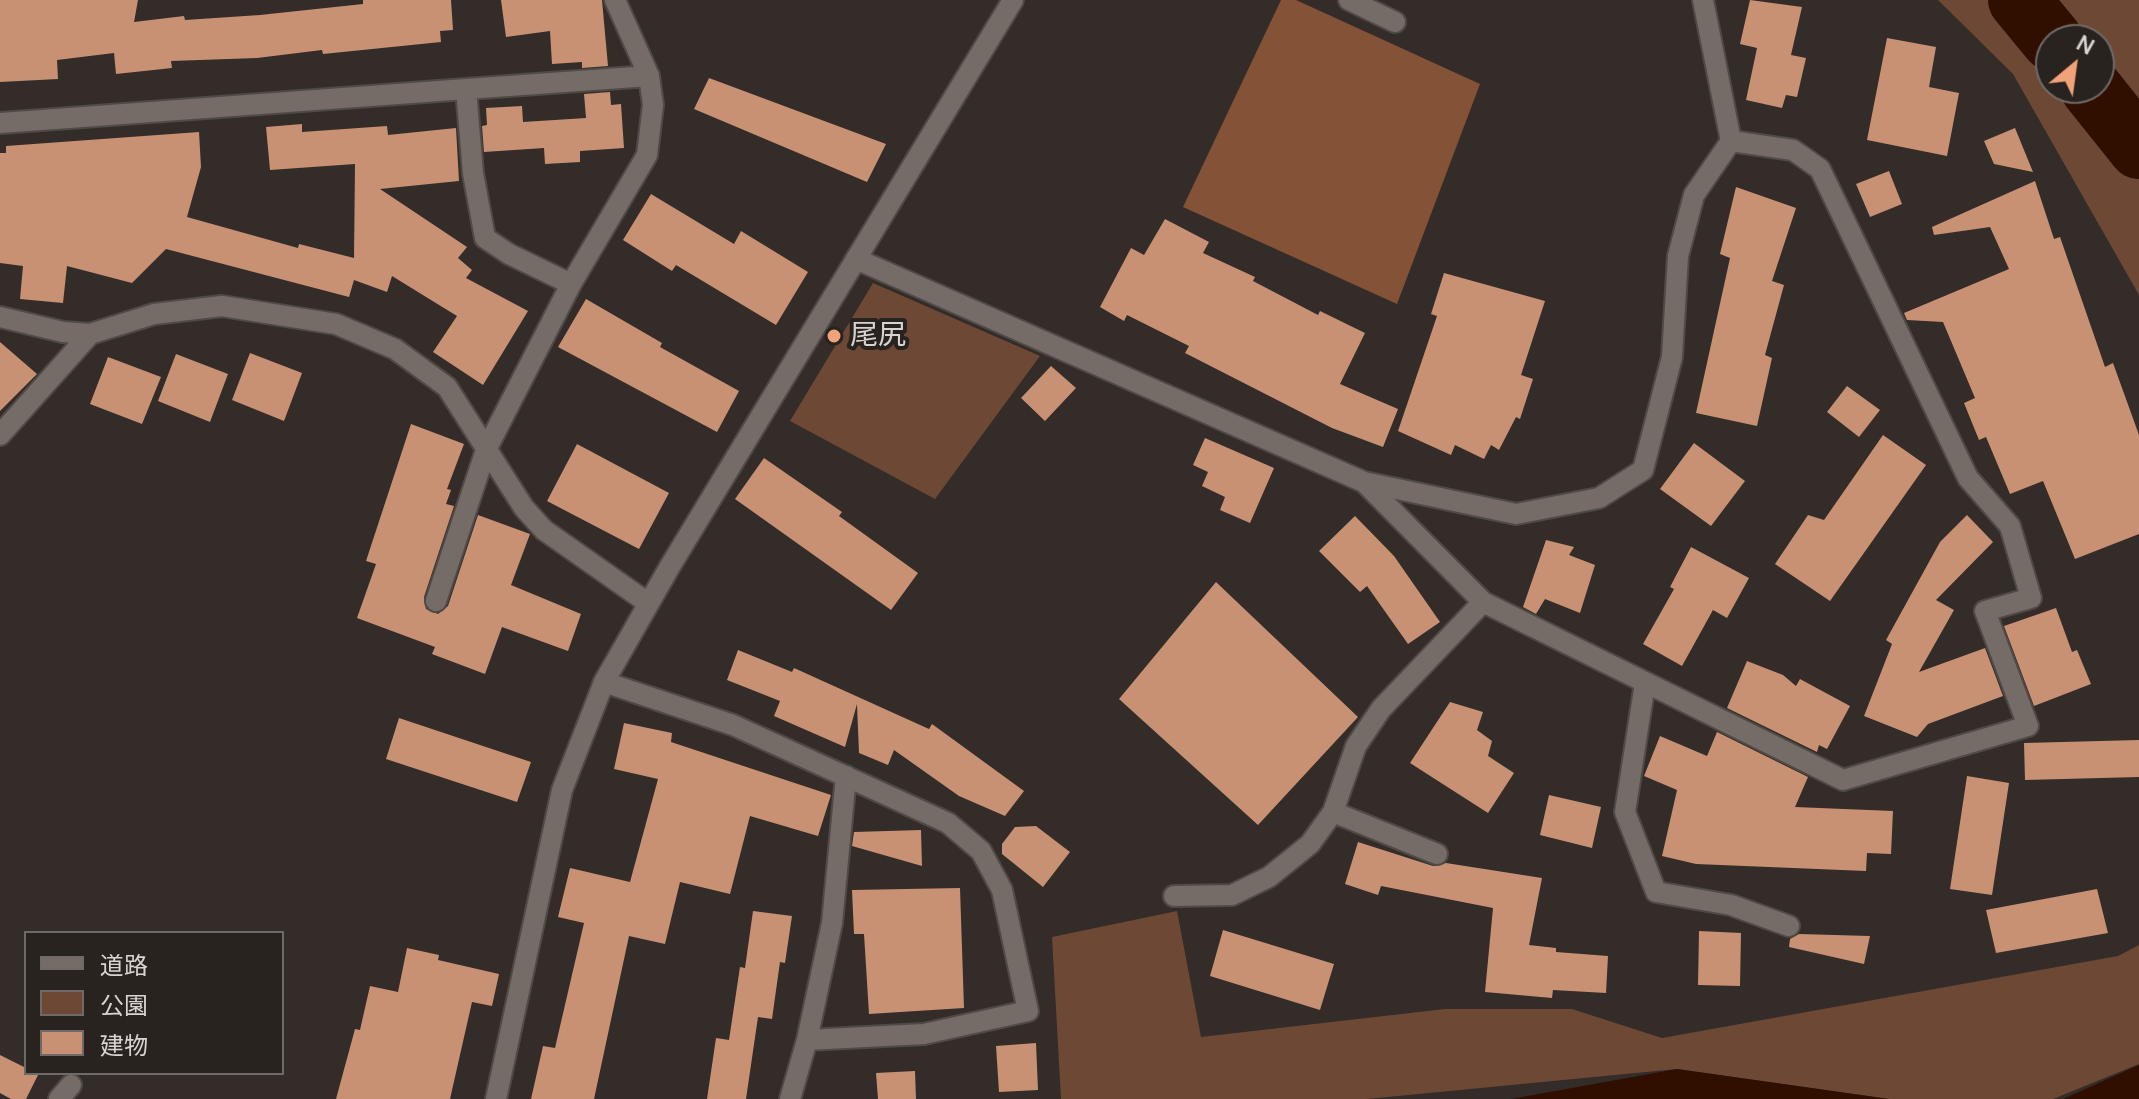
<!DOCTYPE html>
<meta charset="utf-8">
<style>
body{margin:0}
#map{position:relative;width:2139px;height:1099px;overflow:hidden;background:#332c29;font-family:Manrope,"Noto Sans JP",sans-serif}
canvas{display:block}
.legend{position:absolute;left:24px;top:931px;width:260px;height:144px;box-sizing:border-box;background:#29231f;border:2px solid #6f6a67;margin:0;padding:10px 14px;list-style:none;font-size:24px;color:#d9d4d2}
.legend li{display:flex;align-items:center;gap:16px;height:40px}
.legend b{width:40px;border:2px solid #6f6a67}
.north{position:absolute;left:2035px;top:24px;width:80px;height:80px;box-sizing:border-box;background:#29231f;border:2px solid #6f6a67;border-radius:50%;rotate:29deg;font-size:22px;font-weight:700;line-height:32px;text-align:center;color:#d9d4d2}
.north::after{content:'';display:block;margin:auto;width:28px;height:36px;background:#f0a278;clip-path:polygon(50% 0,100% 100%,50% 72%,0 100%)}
</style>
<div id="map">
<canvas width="2139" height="1099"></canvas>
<ul class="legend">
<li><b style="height:10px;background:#756c68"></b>道路</li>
<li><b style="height:22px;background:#6d4834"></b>公園</li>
<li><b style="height:22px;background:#c89174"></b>建物</li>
</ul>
<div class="north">N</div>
</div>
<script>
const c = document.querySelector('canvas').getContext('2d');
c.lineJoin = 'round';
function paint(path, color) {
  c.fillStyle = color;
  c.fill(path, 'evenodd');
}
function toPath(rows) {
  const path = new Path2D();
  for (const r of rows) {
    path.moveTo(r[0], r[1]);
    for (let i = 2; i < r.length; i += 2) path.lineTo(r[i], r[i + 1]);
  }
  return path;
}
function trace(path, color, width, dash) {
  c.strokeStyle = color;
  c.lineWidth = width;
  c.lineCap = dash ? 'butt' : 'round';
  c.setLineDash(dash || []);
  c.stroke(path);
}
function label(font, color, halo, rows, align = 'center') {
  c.font = font + ' Manrope,"Noto Sans JP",sans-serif';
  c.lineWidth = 8;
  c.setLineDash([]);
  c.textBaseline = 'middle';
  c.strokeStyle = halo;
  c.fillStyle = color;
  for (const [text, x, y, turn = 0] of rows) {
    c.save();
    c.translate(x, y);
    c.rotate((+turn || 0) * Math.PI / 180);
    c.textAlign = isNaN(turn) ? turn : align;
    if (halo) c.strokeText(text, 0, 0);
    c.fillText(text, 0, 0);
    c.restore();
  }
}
const green = toPath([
 [1938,0,2139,0,2139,295,2013,74],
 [2051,40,2099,40,2099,88,2051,88],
 [873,283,1040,356,935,499,790,421],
 [1177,911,1201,1037,1445,1009,1572,1009,1662,1038,2118,956,2139,945,2139,1064,2053,1099,1889,1099,1677,1069,1367,1099,1061,1099,1052,937]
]);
const forest = toPath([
 [1281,0,1296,0,1480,84,1397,304,1183,207]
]);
const water = toPath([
 [2139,1065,2139,1099,2063,1099],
 [1677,1069,1889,1099,1511,1099]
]);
const river = toPath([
 [2019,0,2052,40],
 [2091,88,2139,148]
]);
const building = toPath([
 [0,0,138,0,134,22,184,16,185,20,260,15,363,4,363,0,451,0,453,30,440,31,441,42,323,54,322,50,257,58,171,61,172,68,116,74,114,53,57,60,58,79,0,82],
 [501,0,602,0,608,66,582,68,582,62,552,64,550,31,506,37],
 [1750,0,1802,7,1791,55,1806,58,1797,97,1786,95,1782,108,1746,100,1757,48,1740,44],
 [1887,38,1936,47,1929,87,1959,93,1947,156,1867,140],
 [709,78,886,144,867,182,694,109],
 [610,92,611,105,621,104,624,148,580,151,580,162,545,164,544,148,484,152,482,126,487,125,486,108,522,106,523,122,586,118,584,94],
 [302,124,302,132,387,126,388,135,456,128,459,181,380,189,467,247,458,258,472,270,466,278,528,311,483,385,433,352,457,316,392,276,387,292,354,280,349,297,166,249,132,283,67,266,63,303,20,299,23,266,0,263,0,153,6,153,6,146,199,132,201,167,187,217,298,248,299,244,354,258,355,164,270,170,266,127],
 [2015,128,2033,172,1994,164,1984,141],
 [1889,171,1902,204,1870,217,1856,184],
 [2035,181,2054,239,2060,237,2105,367,2113,363,2139,435,2139,534,2075,559,2043,481,2010,494,1986,437,1979,440,1964,403,1975,398,1943,322,1907,320,1904,313,2009,269,1990,227,1934,235,1932,227],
 [1736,187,1796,208,1772,281,1784,285,1765,355,1772,358,1757,426,1696,413,1730,258,1720,254],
 [651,194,734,244,741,231,808,272,776,325,676,265,672,271,623,240],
 [1165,219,1209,242,1203,253,1255,277,1253,281,1318,315,1320,311,1365,333,1340,384,1398,409,1383,447,1332,428,1185,353,1189,346,1127,315,1124,321,1100,307,1131,248,1144,255],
 [1444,273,1545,301,1521,375,1533,379,1520,419,1516,417,1499,450,1491,445,1484,459,1455,445,1451,455,1398,431,1437,316,1431,314],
 [586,299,662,343,660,347,739,391,717,432,558,347],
 [0,342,37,374,0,411],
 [250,353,302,373,284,421,232,400],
 [176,354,228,374,210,422,158,401],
 [108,357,161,377,142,424,90,404],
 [1051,366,1076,388,1045,421,1021,398],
 [1847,386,1880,410,1859,437,1827,412],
 [411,424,464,444,447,489,451,490,446,504,454,506,424,597,426,609,438,614,448,606,478,515,530,534,511,585,581,614,568,651,502,627,485,674,432,654,435,647,357,618,376,564,366,561],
 [1883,435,1926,465,1830,601,1775,564,1808,515,1824,520],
 [1205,438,1274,468,1250,523,1220,510,1225,497,1202,486,1208,472,1193,465],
 [1694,443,1745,481,1711,526,1660,489],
 [577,444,669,493,639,549,547,501],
 [764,458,842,512,839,516,918,573,891,610,735,499],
 [1967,515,1993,542,1936,600,1954,610,1919,672,1985,648,2003,696,1928,724,1917,737,1864,716,1892,644,1886,640,1940,542],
 [1355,516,1394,556,1440,622,1408,644,1367,586,1360,592,1319,551],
 [1546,540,1574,547,1569,555,1595,565,1580,613,1545,599,1536,614,1523,607],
 [1691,547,1749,578,1727,618,1713,610,1682,666,1643,644,1674,589,1670,587],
 [1216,582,1358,717,1258,825,1119,699],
 [2056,608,2072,652,2077,650,2091,684,2034,706,2004,626],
 [738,650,792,672,794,668,929,729,932,724,1024,791,1005,816,959,796,894,750,888,765,859,753,857,704,845,747,774,716,780,701,727,680],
 [1747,661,1783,675,1796,686,1800,679,1850,706,1827,749,1819,745,1817,752,1727,708],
 [1450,702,1483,712,1477,730,1492,741,1488,756,1514,773,1488,813,1410,763],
 [399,718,531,762,517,802,386,759],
 [624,723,672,733,671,742,831,795,818,836,750,816,730,894,680,882,665,944,629,936,594,1099,531,1099,543,1046,555,1048,584,923,558,917,570,868,630,882,658,779,614,769],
 [1717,732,1808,777,1795,807,1893,811,1891,854,1867,853,1866,871,1696,864,1662,856,1677,790,1644,776,1660,736,1707,756],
 [2139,740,2139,777,2025,780,2024,743],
 [1967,776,2009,783,1992,895,1950,889],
 [1549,795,1601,807,1592,848,1540,835],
 [1036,826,1070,852,1043,887,1002,854,1002,844,1015,827],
 [921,830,922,866,852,846,854,832],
 [1358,842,1433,866,1446,863,1542,878,1529,945,1556,948,1556,952,1608,956,1606,993,1553,990,1552,998,1485,992,1493,908,1381,886,1378,895,1345,884],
 [960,888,964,1008,869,1014,864,934,854,934,852,890],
 [2097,889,2108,933,1996,953,1986,910],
 [753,911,792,916,785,963,780,962,772,1019,758,1017,746,1099,707,1099,716,1038,729,1040,740,967,745,968],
 [1223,930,1334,964,1320,1010,1210,976],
 [1699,931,1741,933,1740,986,1698,985],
 [1799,934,1870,936,1864,964,1789,947,1790,939],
 [407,948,439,955,438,960,499,974,492,1006,472,1002,450,1099,336,1099,355,1029,360,1030,370,986,398,992],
 [1036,1043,1038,1090,999,1092,996,1046],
 [0,1055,26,1068,26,1073,38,1075,26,1099,11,1099,0,1093],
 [915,1071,916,1099,878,1099,876,1073]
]);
const minor = toPath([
 [1349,0,1395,22],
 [466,89,649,76],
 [0,123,466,89,473,173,485,238,509,254,571,284],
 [856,259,1364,482,1516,514,1599,498,1643,470,1672,357,1678,256,1694,195,1731,141,1703,0],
 [0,317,63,332,90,334,154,314,222,306,336,324,395,349,447,387,524,508,544,530,648,603],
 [0,435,90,334],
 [1364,482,1483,602,1843,780,2028,726,1985,611,2031,598,2010,526,1968,478,1820,169,1793,150,1731,141],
 [436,601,486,450,571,284,647,155,653,105,649,76,615,0],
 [604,682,733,725,948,823,981,851,1002,890,1028,1011,924,1034,807,1040],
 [1645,683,1625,812,1656,892,1731,905,1789,926],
 [1333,812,1437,854],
 [1174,896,1232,895,1269,877,1310,844,1333,812,1356,746,1381,709,1483,602],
 [59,1099,71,1085],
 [790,1099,807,1040,832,923,846,776]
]);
const tertiary = toPath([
 [496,1099,562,790,604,682,669,568,1013,0]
]);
const markers = [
 [834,336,8,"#f0a278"]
];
const poiNames = [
 ["尾尻",850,336]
];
paint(green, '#6d4834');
paint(forest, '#845237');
paint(water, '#300f00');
trace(river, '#300f00', 62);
paint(building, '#c89174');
trace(minor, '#504a47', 24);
trace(tertiary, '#504a47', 24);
trace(minor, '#756c68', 20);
trace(tertiary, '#756c68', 20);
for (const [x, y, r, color] of markers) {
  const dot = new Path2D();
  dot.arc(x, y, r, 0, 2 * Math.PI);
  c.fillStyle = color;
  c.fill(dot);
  trace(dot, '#29231f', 3);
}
label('28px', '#d9d4d2', '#29231f', poiNames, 'left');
</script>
